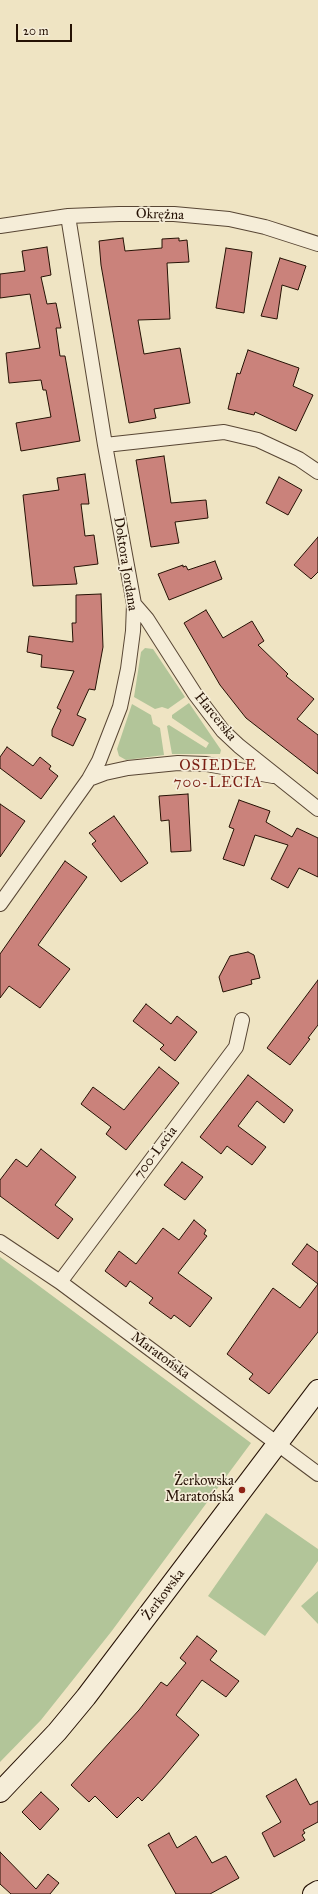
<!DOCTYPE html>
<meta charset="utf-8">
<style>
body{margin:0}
#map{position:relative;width:318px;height:1894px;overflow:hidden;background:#efe4c3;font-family:"IM FELL Great Primer",serif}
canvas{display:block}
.scale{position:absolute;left:16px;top:24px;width:56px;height:18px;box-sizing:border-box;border:2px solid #251104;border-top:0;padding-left:5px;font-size:12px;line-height:14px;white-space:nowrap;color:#251104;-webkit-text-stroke:3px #f5edd8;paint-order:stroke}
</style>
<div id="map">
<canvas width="318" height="1894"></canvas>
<div class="scale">20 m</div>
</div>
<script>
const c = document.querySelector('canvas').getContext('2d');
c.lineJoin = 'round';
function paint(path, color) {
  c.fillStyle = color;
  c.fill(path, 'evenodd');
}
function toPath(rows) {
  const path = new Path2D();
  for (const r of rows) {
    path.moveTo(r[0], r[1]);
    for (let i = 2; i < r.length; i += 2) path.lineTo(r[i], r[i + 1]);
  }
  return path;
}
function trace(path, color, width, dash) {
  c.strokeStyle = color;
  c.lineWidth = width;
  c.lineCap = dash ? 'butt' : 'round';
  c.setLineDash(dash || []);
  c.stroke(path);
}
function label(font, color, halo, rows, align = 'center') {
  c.font = font + ' "IM FELL Great Primer",serif';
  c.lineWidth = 3.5;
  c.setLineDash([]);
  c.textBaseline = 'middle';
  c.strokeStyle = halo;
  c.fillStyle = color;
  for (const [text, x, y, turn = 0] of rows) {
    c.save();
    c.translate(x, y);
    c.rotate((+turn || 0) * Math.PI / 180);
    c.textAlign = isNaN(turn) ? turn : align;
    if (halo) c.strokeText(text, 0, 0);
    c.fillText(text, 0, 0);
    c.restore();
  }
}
const green = toPath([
 [145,648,153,649,185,697,168,709,162,707,155,709,134,697,141,652],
 [189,703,221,750,220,754,172,754,167,726,169,725,206,748,209,743,172,718,172,715],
 [132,704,151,715,153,724,160,728,164,755,126,760,119,756,117,749],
 [0,1257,251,1443,111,1632,41,1720,0,1762],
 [266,1513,318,1549,318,1561,265,1636,208,1596],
 [318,1591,318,1624,301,1606]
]);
const building = toPath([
 [123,238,125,251,162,248,162,239,179,238,179,241,187,240,189,262,167,263,170,319,138,320,144,354,180,348,190,403,154,409,156,418,129,423,101,265,99,241,123,238],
 [47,247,51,275,41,277,47,304,56,303,61,328,56,328,60,356,65,356,80,441,21,451,16,423,51,417,46,390,43,390,41,380,9,383,6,353,40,348,30,294,0,298,0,274,25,271,22,251,47,247],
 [226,248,252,252,244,313,216,308,226,248],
 [280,258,306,266,298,290,282,285,277,319,261,316,280,258],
 [248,350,299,368,293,386,313,395,296,431,255,412,254,415,228,409,237,373,240,374,248,350],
 [164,456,171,503,206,500,208,518,175,522,179,543,151,547,136,460,164,456],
 [85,474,89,504,81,504,85,536,94,535,98,564,74,567,77,584,33,586,23,495,59,490,57,478,85,474],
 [279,477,302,490,288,515,266,503,279,477],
 [318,537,318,572,311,579,294,565,318,537],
 [215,561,222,579,169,600,158,574,183,565,183,567,186,566,188,570,215,561],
 [101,594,103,647,95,690,89,689,77,715,86,719,73,746,52,736,52,730,61,710,57,708,74,671,41,667,42,655,27,652,29,636,73,642,72,623,76,623,76,595,101,594],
 [206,610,223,638,252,621,264,641,258,645,288,674,286,676,314,699,297,719,318,735,318,774,246,718,220,685,184,623,206,610],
 [7,747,33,766,40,757,51,766,49,769,58,776,41,799,0,768,0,757,7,747],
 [188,794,191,851,171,852,169,820,161,821,159,796,188,794],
 [239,800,270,811,266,822,292,837,297,828,318,838,318,877,299,868,288,888,271,879,288,845,255,835,244,866,223,859,234,829,229,827,239,800],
 [0,804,25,821,0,857,0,804],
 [114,816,148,863,121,882,92,844,96,841,89,833,114,816],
 [65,861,87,877,38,945,70,969,40,1008,9,986,0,998,0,954,65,861],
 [248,952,254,955,260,978,251,980,252,984,223,992,219,977,230,956,248,952],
 [318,980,318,1025,308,1038,310,1039,290,1065,267,1048,318,980],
 [146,1004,171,1024,177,1016,197,1032,175,1061,160,1049,164,1045,133,1021,146,1004],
 [159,1067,179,1083,126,1150,106,1134,111,1127,81,1104,93,1087,124,1110,159,1067],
 [248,1075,293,1110,284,1123,257,1101,238,1126,266,1147,252,1165,227,1146,221,1154,200,1137,248,1075],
 [41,1149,76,1177,55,1205,73,1219,58,1239,0,1196,0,1180,16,1159,27,1167,41,1149],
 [182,1162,203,1177,185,1200,164,1185,182,1162],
 [194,1220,206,1230,204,1234,207,1236,178,1273,212,1298,190,1327,174,1315,171,1319,149,1303,153,1298,130,1281,126,1287,105,1271,119,1251,136,1264,163,1228,179,1240,194,1220],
 [307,1244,318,1252,318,1332,269,1394,249,1379,253,1374,227,1354,273,1288,300,1308,318,1284,292,1264,307,1244],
 [197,1636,217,1651,210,1660,239,1681,226,1697,202,1680,176,1715,199,1735,163,1778,142,1801,138,1797,117,1818,95,1796,89,1802,71,1785,139,1710,161,1682,167,1686,186,1663,180,1658,197,1636],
 [296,1779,310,1805,318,1801,318,1822,303,1830,305,1833,302,1835,305,1840,274,1857,262,1833,281,1822,266,1796,296,1779],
 [41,1792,59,1809,40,1830,22,1812,41,1792],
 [169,1833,177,1848,196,1836,212,1863,226,1856,239,1878,210,1894,176,1894,148,1845,169,1833],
 [0,1852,36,1889,48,1874,59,1883,50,1894,11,1894,0,1884,0,1852]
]);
const street = toPath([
 [0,226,68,216,119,214,174,214,229,219,265,227,318,244],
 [105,445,224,432,258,440,299,459,318,472],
 [134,604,147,619,195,694,223,731,239,746,318,809],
 [89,779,105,773,128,768,178,763,206,764,273,776],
 [0,904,89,779,99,761,120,707,128,669,133,631,134,604,105,445,68,216],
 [0,1242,60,1282,318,1474],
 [60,1282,236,1047,242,1020]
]);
const secondary = toPath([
 [0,1792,57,1732,86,1697,318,1390],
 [313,1894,318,1891]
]);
const markers = [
 [242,1490,4,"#8f2418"]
];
const streetNames = [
 ["Okrężna",160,215,2],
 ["Doktora Jordana",125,564,81],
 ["Harcerska",215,717,51],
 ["700-Lecia",156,1153,-53],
 ["Maratońska",160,1356,36],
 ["Żerkowska",164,1595,-53]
];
const poiNames = [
 ["Żerkowska",234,1482],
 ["Maratońska",234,1498]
];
const neighbourhoodNames = [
 ["OSIEDLE",218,766],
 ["700-LECIA",218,783]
];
paint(green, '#b2c599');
paint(building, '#ca827b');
trace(building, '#251104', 1);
trace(street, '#584634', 16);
trace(secondary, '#251104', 22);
trace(street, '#f5edd8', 14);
trace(secondary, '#f5edd8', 20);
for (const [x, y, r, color] of markers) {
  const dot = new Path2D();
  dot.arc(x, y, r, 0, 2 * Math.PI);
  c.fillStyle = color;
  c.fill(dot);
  trace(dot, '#f5edd8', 1.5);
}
label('14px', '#251104', '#f5edd8', streetNames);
label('14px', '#251104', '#f5edd8', poiNames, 'right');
c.letterSpacing = '1px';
label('15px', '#7a1f14', '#f5edd8', neighbourhoodNames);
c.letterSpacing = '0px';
</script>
